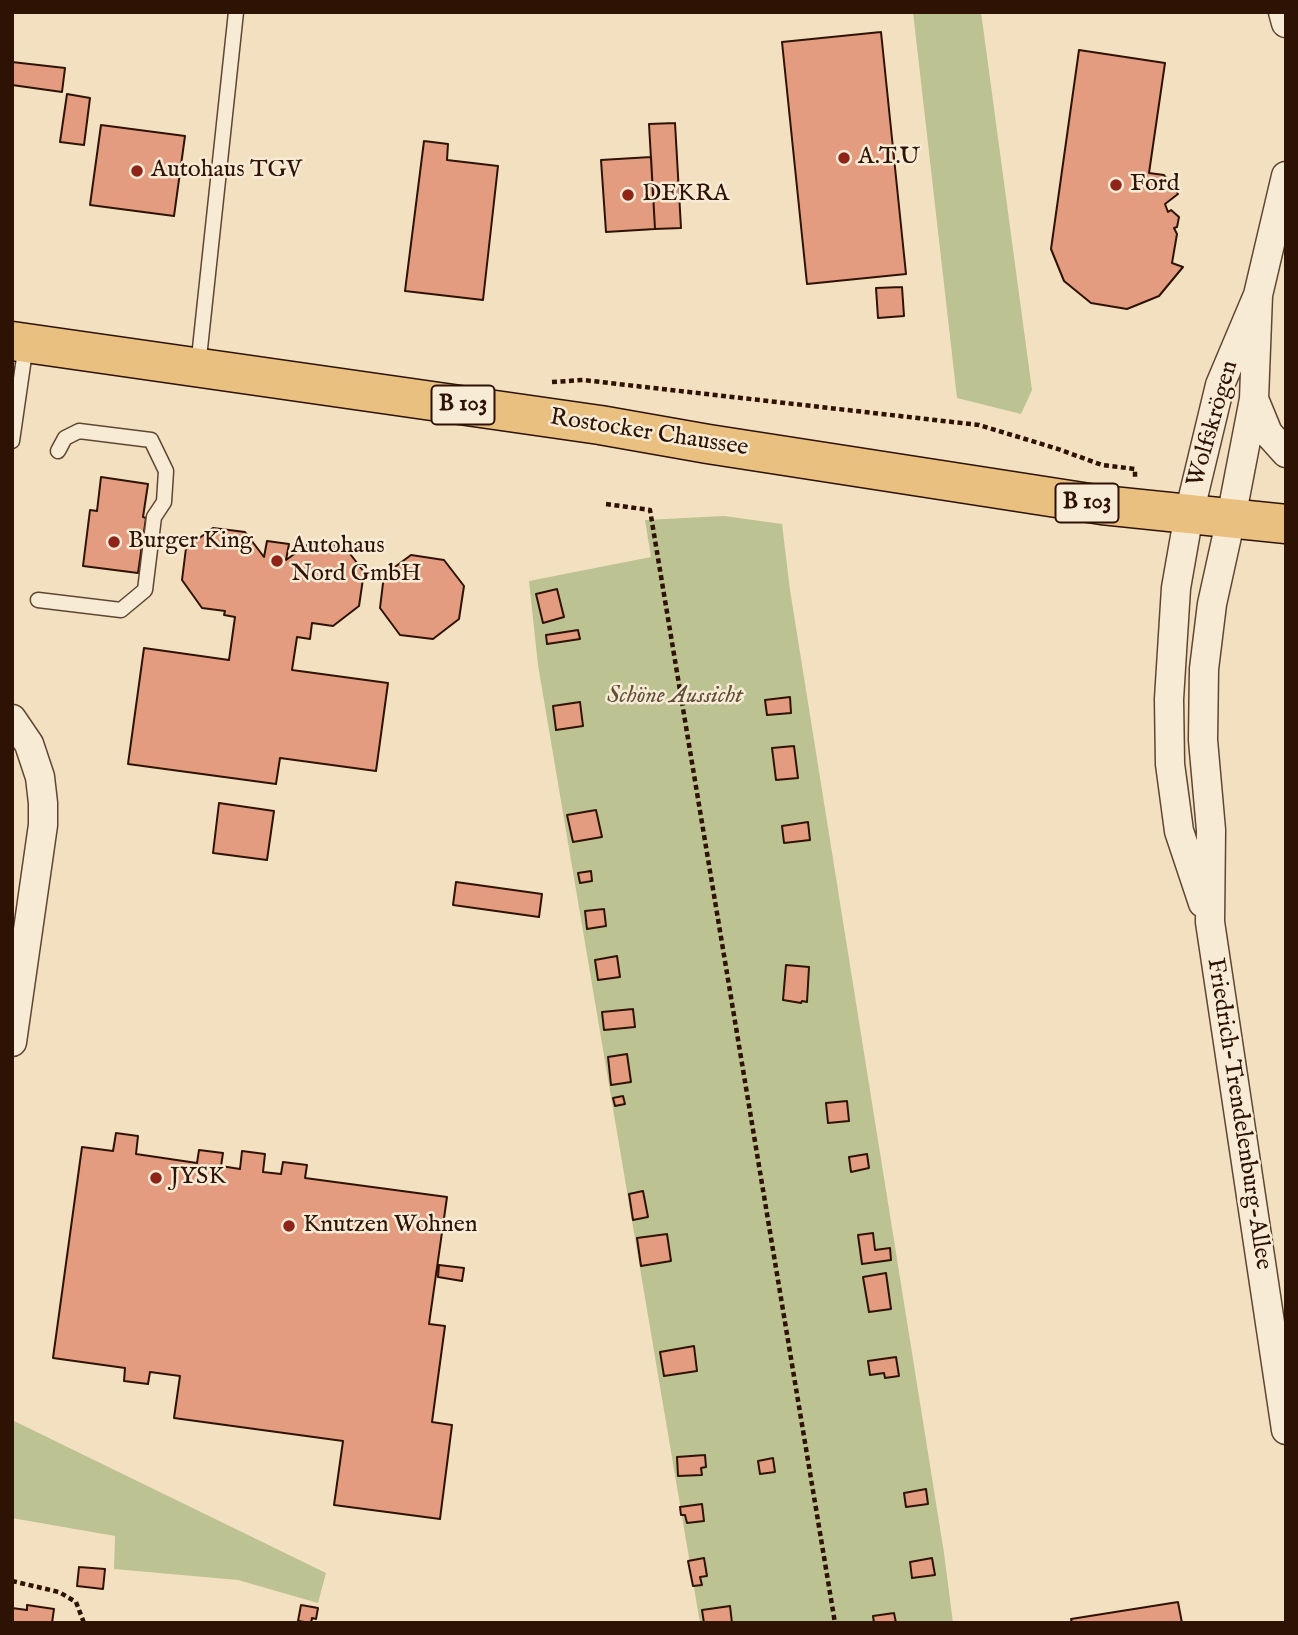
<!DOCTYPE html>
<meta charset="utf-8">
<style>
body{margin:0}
#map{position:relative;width:1298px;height:1635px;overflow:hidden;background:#f3e0c0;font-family:"IM FELL English",serif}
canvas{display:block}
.frame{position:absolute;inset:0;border:14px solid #2e1304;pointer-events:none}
</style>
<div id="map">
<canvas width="1298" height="1635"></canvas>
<div class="frame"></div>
</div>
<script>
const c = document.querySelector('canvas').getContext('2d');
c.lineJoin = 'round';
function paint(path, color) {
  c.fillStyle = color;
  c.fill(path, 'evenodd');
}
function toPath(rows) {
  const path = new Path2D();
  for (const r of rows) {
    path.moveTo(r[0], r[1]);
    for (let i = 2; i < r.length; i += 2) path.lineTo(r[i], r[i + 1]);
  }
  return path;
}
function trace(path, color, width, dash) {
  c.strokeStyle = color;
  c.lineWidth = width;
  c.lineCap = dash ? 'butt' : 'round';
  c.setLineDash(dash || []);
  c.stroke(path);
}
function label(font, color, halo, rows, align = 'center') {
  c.font = font + ' "IM FELL English",serif';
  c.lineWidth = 5;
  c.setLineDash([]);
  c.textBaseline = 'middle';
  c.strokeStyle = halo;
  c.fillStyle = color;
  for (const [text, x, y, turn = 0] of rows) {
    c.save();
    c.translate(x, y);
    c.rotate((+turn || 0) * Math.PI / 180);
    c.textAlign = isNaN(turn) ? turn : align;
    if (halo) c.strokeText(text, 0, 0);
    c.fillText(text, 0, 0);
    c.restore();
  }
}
const green = toPath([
 [913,12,981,12,1032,390,1021,414,957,398],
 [724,516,782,524,790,590,944,1553,953,1623,700,1623,538,665,529,581,651,557,645,520],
 [12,1420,326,1573,318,1603,238,1580,114,1569,115,1536,12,1518]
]);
const building = toPath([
 [881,32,906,274,807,284,782,42,881,32],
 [1079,50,1165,63,1149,173,1164,175,1178,194,1165,204,1168,212,1171,210,1179,217,1177,227,1174,228,1177,234,1172,263,1183,267,1159,296,1127,309,1091,303,1064,281,1051,249,1079,50],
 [12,62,65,68,62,92,12,85,12,62],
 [67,94,90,98,84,145,60,142,67,94],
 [675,123,681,228,655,229,649,124,675,123],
 [101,125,185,136,174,216,90,205,101,125],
 [424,141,448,144,447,160,498,166,483,300,405,291,424,141],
 [651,157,655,229,606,232,601,160,651,157],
 [902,287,904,316,878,318,876,288,902,287],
 [101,477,148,484,143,517,146,518,138,573,83,566,90,510,97,511,101,477],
 [213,528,245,532,264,557,267,541,289,544,286,560,311,542,344,546,364,572,359,606,333,626,312,623,310,639,297,637,292,670,388,683,376,771,280,758,276,784,128,764,144,648,229,660,235,617,224,615,225,611,202,608,182,580,186,548,213,528],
 [411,555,444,560,464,586,459,619,433,639,400,635,380,608,384,575,411,555],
 [557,589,564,617,543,623,536,594,557,589],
 [578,630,580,639,547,644,546,635,578,630],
 [790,697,791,713,767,715,765,700,790,697],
 [580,702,583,726,556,730,553,706,580,702],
 [794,746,798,778,776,780,772,748,794,746],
 [219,803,274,811,267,860,213,853,219,803],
 [596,810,602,837,573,842,567,815,596,810],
 [808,822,810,840,784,843,782,826,808,822],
 [591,871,592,881,580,883,578,873,591,871],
 [456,882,542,894,539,917,453,905,456,882],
 [604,909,606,926,587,929,585,911,604,909],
 [617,956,620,977,598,980,595,960,617,956],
 [786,965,809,967,807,1002,802,1001,801,1003,783,1000,786,965],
 [633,1009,635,1027,604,1030,602,1012,633,1009],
 [627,1054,631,1082,611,1085,608,1057,627,1054],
 [623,1096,625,1104,615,1106,613,1098,623,1096],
 [847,1101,849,1121,828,1123,826,1103,847,1101],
 [116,1133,138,1136,136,1154,197,1163,199,1150,223,1153,221,1166,240,1169,242,1151,265,1154,263,1172,281,1174,283,1162,307,1165,305,1178,447,1197,429,1324,445,1326,432,1422,452,1425,440,1519,334,1505,343,1441,174,1418,180,1376,150,1372,148,1384,124,1381,125,1368,53,1358,82,1147,113,1151,116,1133],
 [867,1154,869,1168,851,1172,849,1157,867,1154],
 [643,1191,648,1217,633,1220,629,1194,643,1191],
 [873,1233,875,1250,890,1248,891,1260,862,1264,858,1235,873,1233],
 [667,1234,671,1261,641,1266,637,1238,667,1234],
 [439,1265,464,1268,462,1281,438,1277,439,1265],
 [886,1273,891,1309,869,1312,863,1277,886,1273],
 [694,1346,697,1371,664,1376,660,1352,694,1346],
 [896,1357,899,1376,885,1378,884,1373,870,1375,868,1361,896,1357],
 [705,1455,706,1467,701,1468,702,1475,678,1476,677,1457,705,1455],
 [773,1458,775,1472,760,1474,758,1461,773,1458],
 [926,1489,928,1504,906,1507,904,1493,926,1489],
 [702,1504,704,1521,687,1523,685,1515,681,1515,680,1507,702,1504],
 [704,1558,707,1576,700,1577,702,1585,693,1586,688,1561,704,1558],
 [932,1558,935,1575,912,1578,910,1562,932,1558],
 [79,1567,105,1569,103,1589,77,1586,79,1567],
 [1178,1602,1182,1623,1072,1623,1071,1619,1178,1602],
 [27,1605,54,1609,52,1623,12,1623,12,1608,27,1610,27,1605],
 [301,1605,318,1608,316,1619,312,1618,311,1623,298,1621,301,1605],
 [730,1606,732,1623,704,1623,702,1610,730,1606],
 [894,1613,896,1623,874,1623,873,1616,894,1613]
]);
const path = toPath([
 [552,382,583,380,979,425,1058,449,1102,465,1135,469,1135,477],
 [606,504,650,510,835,1623],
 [12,1581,59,1592,76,1602,84,1623]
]);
const service = toPath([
 [198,367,236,12],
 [12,441,26,344],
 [38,600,121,610,145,590,154,517,164,502,166,471,151,440,79,431,65,438,58,451]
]);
const minor = toPath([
 [1283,12,1286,23],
 [1258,295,1254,399,1231,518,1212,604,1204,669,1203,740,1211,830,1210,922,1286,1430],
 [1254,399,1268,433,1286,453],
 [12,719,29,744,40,777,43,803,43,825,12,1042],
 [1203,903,1179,831,1170,764,1169,699,1176,588,1189,514,1220,385,1258,295,1286,176]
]);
const primary = toPath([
 [12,341,600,425,708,444,1102,505,1286,524]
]);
const markers = [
 [844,158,7,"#8f2418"],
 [137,171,7,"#8f2418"],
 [1116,185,7,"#8f2418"],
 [628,195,7,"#8f2418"],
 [114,542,7,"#8f2418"],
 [277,561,7,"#8f2418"],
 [156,1178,7,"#8f2418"],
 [289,1226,7,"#8f2418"]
];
const shields = [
 [463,405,63],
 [1087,503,63]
];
const shieldNames = [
 ["B 103",463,405],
 ["B 103",1087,503]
];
const poiNames = [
 ["A.T.U",858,158],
 ["Autohaus TGV",151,171],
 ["Ford",1130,185],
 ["DEKRA",642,195],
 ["Burger King",128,542],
 ["Autohaus",291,547],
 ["Nord GmbH",291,575],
 ["JYSK",170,1178],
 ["Knutzen Wohnen",303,1226]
];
const streetNames = [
 ["Wolfskrögen",1214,424,-74],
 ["Rostocker Chaussee",649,434,9],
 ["Friedrich-Trendelenburg-Allee",1238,1114,81]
];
const parkNames = [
 ["Schöne Aussicht",675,697]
];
paint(green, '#bcc291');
paint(building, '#e39c7f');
trace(building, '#2e1304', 2);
trace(service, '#5f4633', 17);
trace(minor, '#5f4633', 31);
trace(primary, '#2e1304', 41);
trace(path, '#2e1304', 4.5, [5, 3.5]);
trace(service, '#f7ebd6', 14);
trace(minor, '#f7ebd6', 28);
trace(primary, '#eac080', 38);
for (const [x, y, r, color] of markers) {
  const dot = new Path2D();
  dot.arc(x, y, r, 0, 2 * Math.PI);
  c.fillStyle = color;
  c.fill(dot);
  trace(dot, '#f7ebd6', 2.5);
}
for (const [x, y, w] of shields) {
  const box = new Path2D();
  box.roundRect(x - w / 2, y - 19.5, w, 39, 5);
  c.fillStyle = '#f7ebd6';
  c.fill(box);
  trace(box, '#2e1304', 2);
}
label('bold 23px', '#2e1304', null, shieldNames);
label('24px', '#2e1304', '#f7ebd6', poiNames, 'left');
label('24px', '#2e1304', '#f7ebd6', streetNames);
label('italic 24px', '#605035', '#f7ebd6', parkNames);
</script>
